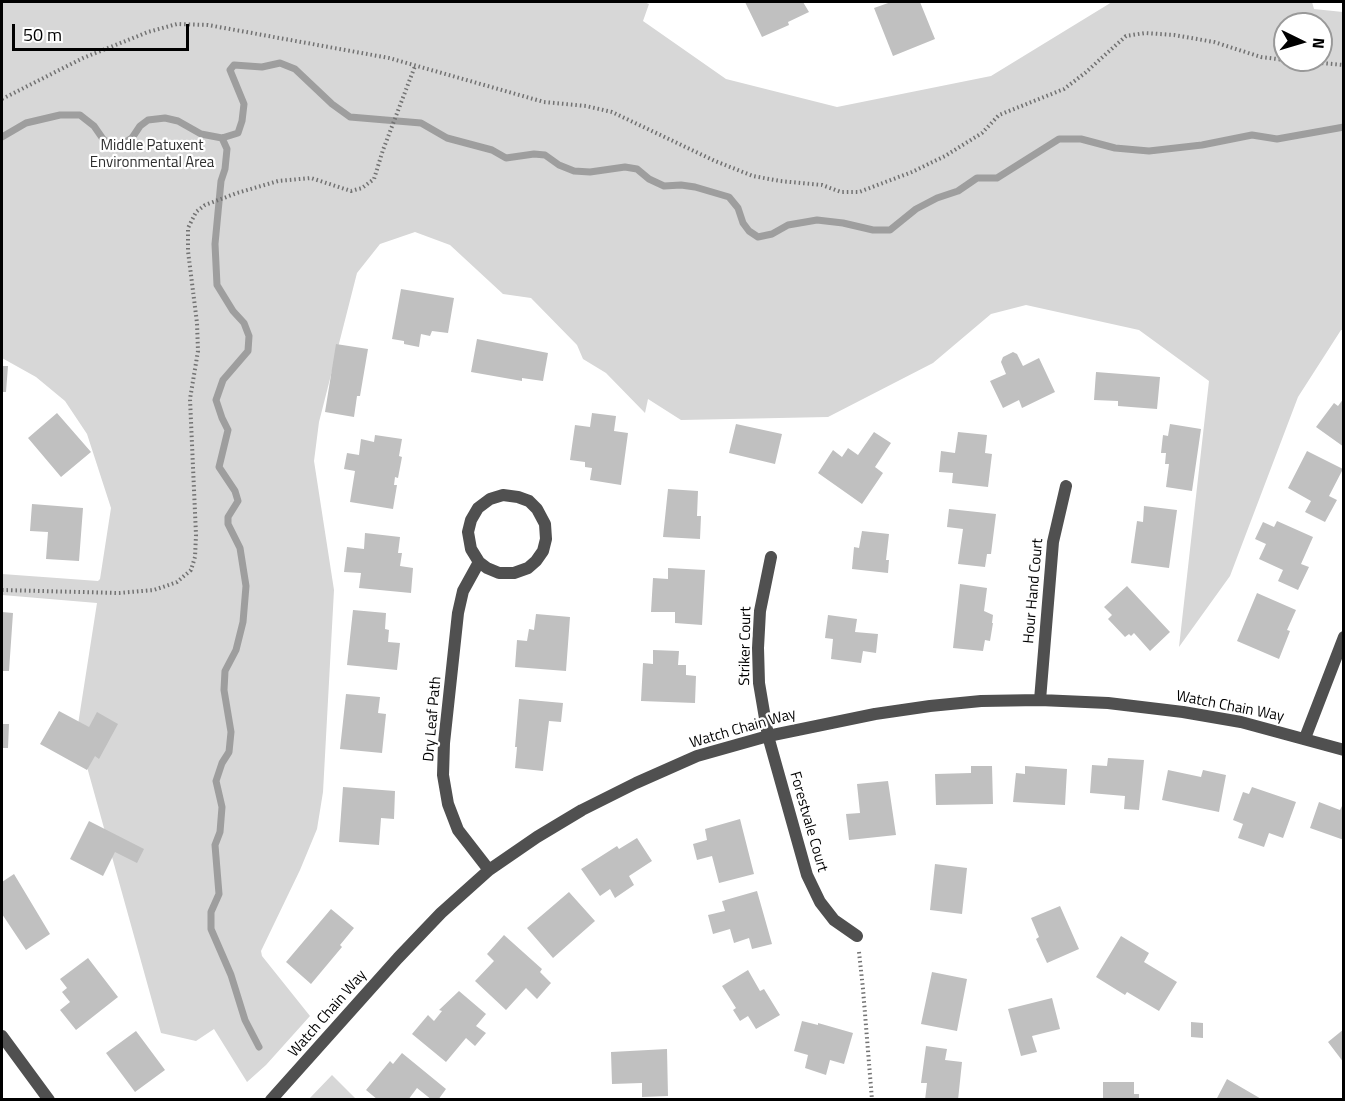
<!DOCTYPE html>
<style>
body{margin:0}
#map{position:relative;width:1345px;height:1101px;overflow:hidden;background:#fff;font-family:"Titillium Web",sans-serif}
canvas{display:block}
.frame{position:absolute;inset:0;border:3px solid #000;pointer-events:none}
.north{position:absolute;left:1273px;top:12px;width:60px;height:60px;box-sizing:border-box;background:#fff;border:2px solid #999;border-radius:50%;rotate:95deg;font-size:16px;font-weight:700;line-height:24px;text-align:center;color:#000}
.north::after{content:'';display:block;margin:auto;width:21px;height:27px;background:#000;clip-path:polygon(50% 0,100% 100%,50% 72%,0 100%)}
.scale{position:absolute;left:12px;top:24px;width:177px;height:27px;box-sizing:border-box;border:3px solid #000;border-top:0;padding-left:8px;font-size:18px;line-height:21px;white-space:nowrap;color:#000;-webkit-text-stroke:4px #fff;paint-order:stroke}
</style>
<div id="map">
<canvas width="1345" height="1101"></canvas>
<div class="frame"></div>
<div class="north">N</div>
<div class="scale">50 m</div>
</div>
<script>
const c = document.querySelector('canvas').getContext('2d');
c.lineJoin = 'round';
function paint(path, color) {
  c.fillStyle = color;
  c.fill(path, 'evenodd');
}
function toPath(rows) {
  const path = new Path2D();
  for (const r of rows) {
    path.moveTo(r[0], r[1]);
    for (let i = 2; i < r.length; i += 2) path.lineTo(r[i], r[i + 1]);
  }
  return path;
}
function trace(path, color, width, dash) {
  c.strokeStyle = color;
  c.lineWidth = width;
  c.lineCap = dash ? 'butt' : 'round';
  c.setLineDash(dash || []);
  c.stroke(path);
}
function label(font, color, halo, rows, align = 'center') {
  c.font = font + ' "Titillium Web",sans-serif';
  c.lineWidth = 4.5;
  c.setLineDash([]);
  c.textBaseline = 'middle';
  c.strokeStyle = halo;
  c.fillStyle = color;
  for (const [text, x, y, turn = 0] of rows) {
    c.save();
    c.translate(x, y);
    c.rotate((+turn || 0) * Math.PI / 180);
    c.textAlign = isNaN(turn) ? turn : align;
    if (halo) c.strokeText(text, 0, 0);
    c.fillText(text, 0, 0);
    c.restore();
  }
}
const green = toPath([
 [2,2,644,2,649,4,643,21,726,79,837,107,991,76,1112,2,1312,2,1314,9,1343,12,1343,330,1341,330,1298,397,1230,576,1179,647,1209,381,1139,330,1026,305,991,314,933,363,828,417,681,420,648,399,645,413,606,373,583,359,577,345,531,298,503,294,450,245,415,232,380,244,357,273,319,422,314,461,334,590,323,792,317,829,300,870,261,951,262,956,310,1016,266,1065,247,1082,214,1029,196,1041,161,1033,77,731,97,603,2,595,2,574,98,581,100,579,111,508,87,434,65,401,36,377,2,358],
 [1285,24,1321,24,1321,60,1285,60],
 [332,1075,356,1099,309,1099]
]);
const stream = toPath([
 [2,137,26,123,60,115,80,115,94,126,103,139,111,146,121,145,132,138,140,126,148,120,165,118,178,121,201,134,222,138,238,133,242,121,244,104,230,70,234,65,262,67,280,63,295,69,332,104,350,117,421,123,447,138,492,150,506,158,534,154,545,155,559,165,574,171,590,172,625,167,637,169,649,179,664,186,681,185,695,187,729,197,738,208,743,223,749,231,758,237,772,234,788,225,817,220,843,223,873,230,890,230,916,209,937,198,958,191,977,178,997,178,1059,139,1081,139,1115,148,1149,151,1202,145,1252,135,1277,139,1344,127],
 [222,138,227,149,225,169,221,181,215,244,217,285,233,311,244,323,249,336,248,351,223,380,216,400,222,418,228,430,219,467,235,491,238,501,228,517,228,524,240,548,246,586,243,622,236,650,225,671,224,690,231,732,229,752,222,763,216,781,222,807,220,832,215,845,219,894,211,912,211,929,231,975,245,1020,259,1047]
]);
const building = toPath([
 [745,2,803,2,809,12,788,22,789,25,762,37],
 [891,2,920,2,935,39,893,56,874,8],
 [401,289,454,298,448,333,432,331,430,336,421,334,419,347,404,344,404,341,392,339],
 [477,339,548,353,543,381,522,378,522,381,471,372],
 [336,344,368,349,360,396,357,396,354,417,325,412],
 [1013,352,1017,354,1023,366,1039,358,1055,392,1022,408,1019,400,1003,408,990,381,1006,374,1001,362,1003,357],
 [2,366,8,366,6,392,2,392],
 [1096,372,1160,377,1157,409,1118,406,1118,401,1094,400],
 [1344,398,1344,447,1316,427,1334,403,1338,406],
 [57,413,91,452,61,477,28,438],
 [592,413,616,416,614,431,628,433,621,485,590,480,592,468,585,467,585,462,570,460,575,425,590,427],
 [736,424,782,434,775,464,729,453],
 [1170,424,1201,429,1192,491,1166,487,1169,464,1165,464,1166,453,1161,453,1163,435,1168,436],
 [874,432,891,443,875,467,883,473,862,504,818,473,833,450,842,457,848,448,858,455],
 [958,432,987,435,985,453,992,454,988,487,952,483,953,473,939,472,941,451,955,453],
 [375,435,402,439,399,456,402,457,398,478,395,477,394,485,397,485,393,509,350,502,355,471,344,469,347,453,359,455,361,439,374,442],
 [1307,451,1343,469,1329,496,1337,500,1325,522,1305,512,1311,501,1288,488],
 [668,489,698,491,697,516,701,516,700,539,663,537],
 [32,504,83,508,79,561,46,559,48,532,30,531],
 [1144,506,1177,510,1169,568,1131,563,1137,521,1143,522],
 [949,509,996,514,991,554,987,554,985,567,958,564,963,529,947,527],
 [1277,521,1313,537,1301,564,1309,567,1298,590,1278,581,1283,570,1259,559,1266,544,1255,539,1263,522,1274,527],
 [862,531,889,534,886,560,889,560,888,573,852,569,854,547,859,548],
 [365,533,400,537,398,553,402,553,400,566,413,568,411,593,359,588,361,573,344,572,347,547,364,549],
 [668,568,705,570,702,625,675,623,675,612,651,612,653,578,668,579],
 [960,584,987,588,984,611,993,615,992,623,993,623,990,641,985,640,983,651,953,648],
 [1127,586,1170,632,1150,651,1134,633,1131,636,1129,634,1125,637,1108,619,1112,615,1104,607],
 [1257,593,1296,610,1287,630,1290,631,1279,659,1237,641],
 [353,610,386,613,385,629,389,630,388,642,400,643,397,670,347,665],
 [2,612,13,613,9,671,2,671],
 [536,614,570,617,566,671,515,667,517,640,527,641,529,629,534,630],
 [828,615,857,619,855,632,878,634,876,653,863,651,861,663,831,659,833,639,825,638],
 [653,650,679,651,678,665,686,665,686,675,696,676,695,703,641,701,643,663,653,664],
 [346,694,380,697,378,713,386,714,382,753,340,749],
 [519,699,563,703,561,722,549,721,543,771,515,768,517,747,515,747],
 [59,711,89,727,97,712,118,724,99,759,95,756,87,770,40,744],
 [2,724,9,724,8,748,2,748],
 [1108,758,1144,760,1139,810,1124,809,1125,796,1090,793,1092,765,1107,766],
 [971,766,992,766,993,804,936,805,935,774,971,773],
 [1025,766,1067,769,1065,805,1013,802,1016,773,1025,774],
 [1168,770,1201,777,1203,770,1226,775,1219,812,1162,800],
 [888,781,896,835,849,840,846,814,860,813,857,784],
 [343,787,395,791,394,819,381,818,379,845,339,842],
 [1252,787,1296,802,1283,838,1269,833,1264,847,1238,838,1243,824,1233,820,1243,792,1249,794],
 [1319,802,1340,810,1342,806,1344,806,1344,840,1310,828],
 [740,819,754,874,719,883,712,856,697,860,693,844,707,840,705,829],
 [89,821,144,849,137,863,115,852,103,876,70,859],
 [637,838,652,861,629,876,634,885,615,898,610,889,600,896,581,869,617,846,619,849],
 [935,864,967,868,962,914,930,910],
 [14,874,50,934,26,950,2,914,2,882],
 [757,891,772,944,752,949,749,938,734,943,730,929,713,934,708,915,725,911,722,901],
 [569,892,595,921,553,958,527,928],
 [1060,906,1079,949,1047,963,1036,939,1039,937,1031,918],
 [331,909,354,928,340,945,342,947,311,984,286,962],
 [504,935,542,969,540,972,551,983,537,999,526,988,506,1010,475,981,494,961,487,954],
 [1121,936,1149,953,1144,962,1177,982,1159,1011,1127,992,1125,995,1096,977],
 [88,958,118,997,76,1030,60,1010,70,1002,62,992,67,988,60,979],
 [748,970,760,991,764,989,780,1015,756,1029,748,1016,740,1021,733,1010,736,1008,722,986],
 [932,972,967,979,957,1031,921,1024],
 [459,991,486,1014,476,1026,486,1033,475,1046,466,1038,446,1062,412,1034,428,1015,434,1021,442,1011,439,1010],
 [1052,998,1060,1029,1032,1036,1037,1052,1021,1056,1008,1009],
 [802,1021,818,1025,818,1023,853,1033,844,1064,830,1060,826,1075,805,1068,808,1055,794,1051],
 [1191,1022,1203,1023,1203,1038,1191,1037],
 [1344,1029,1344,1063,1328,1042],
 [136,1031,165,1070,135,1092,106,1053],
 [926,1046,947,1049,945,1060,962,1062,958,1100,925,1100,927,1083,921,1083],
 [667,1049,668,1096,642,1097,642,1083,612,1084,611,1052],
 [402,1053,446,1089,438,1100,432,1100,417,1088,408,1100,378,1100,366,1090,390,1061,393,1064],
 [1227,1079,1263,1100,1216,1100],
 [1103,1082,1134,1082,1134,1094,1139,1094,1139,1100,1103,1100]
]);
const path = toPath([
 [1286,60,1344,65],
 [2,99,83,58,148,32,177,24,208,25,389,58,544,102,586,106,612,112,715,161,753,176,780,181,822,185,841,192,859,192,912,172,945,156,982,133,999,115,1064,89,1085,73,1126,36,1145,33,1174,35,1214,42,1261,57,1285,60],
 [2,590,119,593,154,590,177,582,191,570,195,557,196,535,190,399,198,351,197,323,188,251,188,228,196,212,205,205,237,193,278,181,311,178,351,191,362,188,374,179,383,150,415,66],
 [859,952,863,989,872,1100]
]);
const street = toPath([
 [771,557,760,611,758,648,759,683,768,736,807,875,820,902,834,920,857,936],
 [479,562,471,549,468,532,471,520,478,508,490,499,503,495,518,497,529,501,537,509,545,524,546,539,543,551,536,561,528,568,514,573,499,573,487,568,479,562,463,591,458,613,444,743,443,775,448,804,458,830,489,870],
 [1040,700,1053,542,1066,486],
 [1305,738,1344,637],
 [2,1036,49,1100],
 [271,1100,398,958,441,913,489,870,537,837,582,810,636,783,697,756,768,736,875,714,930,706,981,701,1040,700,1108,703,1183,712,1241,722,1344,750]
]);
const parkNames = [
 ["Middle Patuxent",152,146],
 ["Environmental Area",152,163]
];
const streetNames = [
 ["Hour Hand Court",1034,591,-85],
 ["Striker Court",746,646,-89],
 ["Watch Chain Way",1230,707,11],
 ["Dry Leaf Path",433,719,-85],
 ["Watch Chain Way",743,729,-16],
 ["Forestvale Court",808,822,74],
 ["Watch Chain Way",328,1014,-49]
];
paint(green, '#d7d7d7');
trace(stream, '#9e9e9e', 7);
paint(building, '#c0c0c0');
trace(path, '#727272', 4, [1.5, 3]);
trace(street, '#505050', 12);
label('15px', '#2e2e2e', '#fff', parkNames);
label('15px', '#000', '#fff', streetNames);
</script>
